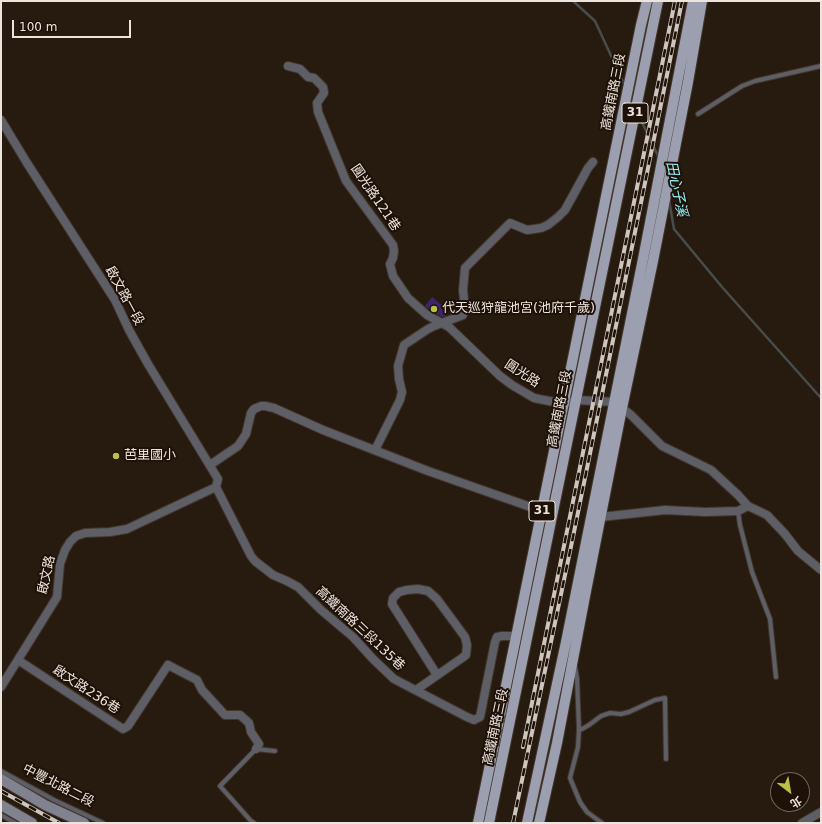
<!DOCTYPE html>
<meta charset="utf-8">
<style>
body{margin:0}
#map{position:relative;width:822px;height:824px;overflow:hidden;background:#271b10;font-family:"DejaVu Sans","Noto Sans TC",sans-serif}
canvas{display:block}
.frame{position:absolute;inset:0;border:2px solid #ede4dd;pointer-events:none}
.north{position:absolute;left:770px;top:772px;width:40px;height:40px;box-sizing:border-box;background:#1e1208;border:1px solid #71665d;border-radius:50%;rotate:149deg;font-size:11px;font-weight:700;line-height:16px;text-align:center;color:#ede4dd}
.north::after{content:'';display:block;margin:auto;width:14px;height:18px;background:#b9c046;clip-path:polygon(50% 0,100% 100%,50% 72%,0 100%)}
.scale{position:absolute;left:12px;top:20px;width:119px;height:18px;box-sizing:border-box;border:2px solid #ede4dd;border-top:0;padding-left:5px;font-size:12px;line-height:14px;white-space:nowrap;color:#ede4dd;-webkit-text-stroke:3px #1e1208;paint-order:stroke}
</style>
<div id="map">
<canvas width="822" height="824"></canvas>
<div class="frame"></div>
<div class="north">北</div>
<div class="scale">100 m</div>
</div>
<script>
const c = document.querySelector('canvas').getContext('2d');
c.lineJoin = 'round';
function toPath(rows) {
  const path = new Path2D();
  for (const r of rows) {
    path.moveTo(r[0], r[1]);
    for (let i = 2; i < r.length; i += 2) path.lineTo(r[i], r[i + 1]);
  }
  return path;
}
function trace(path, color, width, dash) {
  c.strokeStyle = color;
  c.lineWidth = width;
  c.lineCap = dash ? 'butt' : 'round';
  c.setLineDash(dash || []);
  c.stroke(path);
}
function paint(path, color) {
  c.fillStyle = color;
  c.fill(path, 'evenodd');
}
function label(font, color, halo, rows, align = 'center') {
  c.font = font + ' "DejaVu Sans","Noto Sans TC",sans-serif';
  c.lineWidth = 4;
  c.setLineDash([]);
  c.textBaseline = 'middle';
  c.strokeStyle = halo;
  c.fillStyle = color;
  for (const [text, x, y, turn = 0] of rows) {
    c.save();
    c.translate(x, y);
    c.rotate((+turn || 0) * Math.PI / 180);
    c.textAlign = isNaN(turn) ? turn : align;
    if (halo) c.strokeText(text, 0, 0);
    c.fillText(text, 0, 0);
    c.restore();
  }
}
const stream = toPath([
 [573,1,595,21,625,86],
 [638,114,659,158],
 [669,200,674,229,722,287,821,398]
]);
const building = toPath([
 [432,297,444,307,442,310,447,314,445,316,442,317,430,310,425,306]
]);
const lane = toPath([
 [698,114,742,86,755,81,821,66],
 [738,511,740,525,752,572,770,619,776,677],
 [575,667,577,678,579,729,578,747,570,778,580,802,587,812,602,823],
 [579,729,582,729,589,725,601,716,610,713,621,714,629,712,655,700,665,698,666,759],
 [1,771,54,800,103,823],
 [1,815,15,823],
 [254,823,251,821,220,786,256,749,275,751]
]);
const street = toPath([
 [288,66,300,69,308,77,314,78,323,87,324,93,317,103,318,112,346,181,393,245,394,251,393,258,390,264,393,276,408,298,427,315,449,327,500,376,512,385,534,398,564,404,576,400,614,402,631,415,662,446,711,470,738,495,748,506,767,515,785,534,798,551,821,570],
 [1,120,27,163,115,300,129,330,148,364,218,479,216,487],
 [375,450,400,400,402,392,399,379,398,366,404,345,428,329,434,326,463,315,465,308,463,290,465,268,510,223,527,230,541,228,548,225,558,217,565,210,588,168,593,162],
 [210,465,238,446,246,434,251,413,254,409,261,406,265,406,274,408,323,430,428,471,542,511],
 [216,487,251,556,255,561,273,575,287,581,298,587,321,610,353,637,373,659,394,679,467,717,474,720,480,717,495,642,497,637,502,636,517,636],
 [601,517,665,510,705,512,738,511,748,506],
 [18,660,123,729,128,726,168,665,197,680,202,690,225,715,240,715,249,723,251,732,259,744,256,749],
 [1,687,57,597,60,564,65,550,70,542,76,536,85,533,110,532,127,529,216,487],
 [416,690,462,658,466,655,467,645,465,637,437,599,428,591,418,589,407,590,399,592,393,598,392,604,437,675],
 [802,823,821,812]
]);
const secondary = toPath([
 [1,779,45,805,84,823],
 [1,805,32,823]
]);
const primary = toPath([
 [478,823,641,25,647,1],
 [489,823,580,380,658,1],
 [527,823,566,642,643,259,693,1],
 [539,823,557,743,586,591,622,408,653,261,688,82,702,1]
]);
const rail = toPath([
 [523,747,675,1],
 [1,791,59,823],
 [513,823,573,537,682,1]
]);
const markers = [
 [434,309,4,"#b9c046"],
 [116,456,4,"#b9c046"]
];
const shields = [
 [635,113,26],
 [542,511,26]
];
const shieldNames = [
 ["31",635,113],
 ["31",542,511]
];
const streetNames = [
 ["高鐵南路三段",614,92,-79],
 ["圓光路121巷",375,198,56],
 ["啟文路一段",124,296,61],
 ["圓光路",522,374,33],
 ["高鐵南路三段",560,409,-79],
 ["啟文路",47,575,-78],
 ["高鐵南路三段135巷",360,629,43],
 ["啟文路236巷",86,690,33],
 ["高鐵南路三段",496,727,-78],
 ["中豐北路二段",58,786,27]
];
const poiNames = [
 ["代天巡狩龍池宮(池府千歲)",442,309],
 ["芭里國小",124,456]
];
const waterNames = [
 ["田心子溪",676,189,78]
];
trace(stream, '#474d4b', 2.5);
paint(building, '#3b256b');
trace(lane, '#43372d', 6);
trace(street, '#43372d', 10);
trace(secondary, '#43372d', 12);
trace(primary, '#43372d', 12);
trace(lane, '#5d5e66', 4);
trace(street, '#5d5e66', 8);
trace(secondary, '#80838f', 10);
trace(primary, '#9c9faf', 10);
trace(rail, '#cec5bd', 4);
trace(rail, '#1e1208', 2.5, [8]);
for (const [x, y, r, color] of markers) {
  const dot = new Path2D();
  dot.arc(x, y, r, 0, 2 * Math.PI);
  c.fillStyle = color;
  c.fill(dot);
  trace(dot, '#1e1208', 1.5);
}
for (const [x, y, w] of shields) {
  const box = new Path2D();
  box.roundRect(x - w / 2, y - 10, w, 20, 3);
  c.fillStyle = '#1e1208';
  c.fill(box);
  trace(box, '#ede4dd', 1);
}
label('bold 12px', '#ede4dd', null, shieldNames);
label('13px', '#ede4dd', '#1e1208', streetNames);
label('13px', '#ede4dd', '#1e1208', poiNames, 'left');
label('italic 14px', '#98f3fa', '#1e1208', waterNames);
</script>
